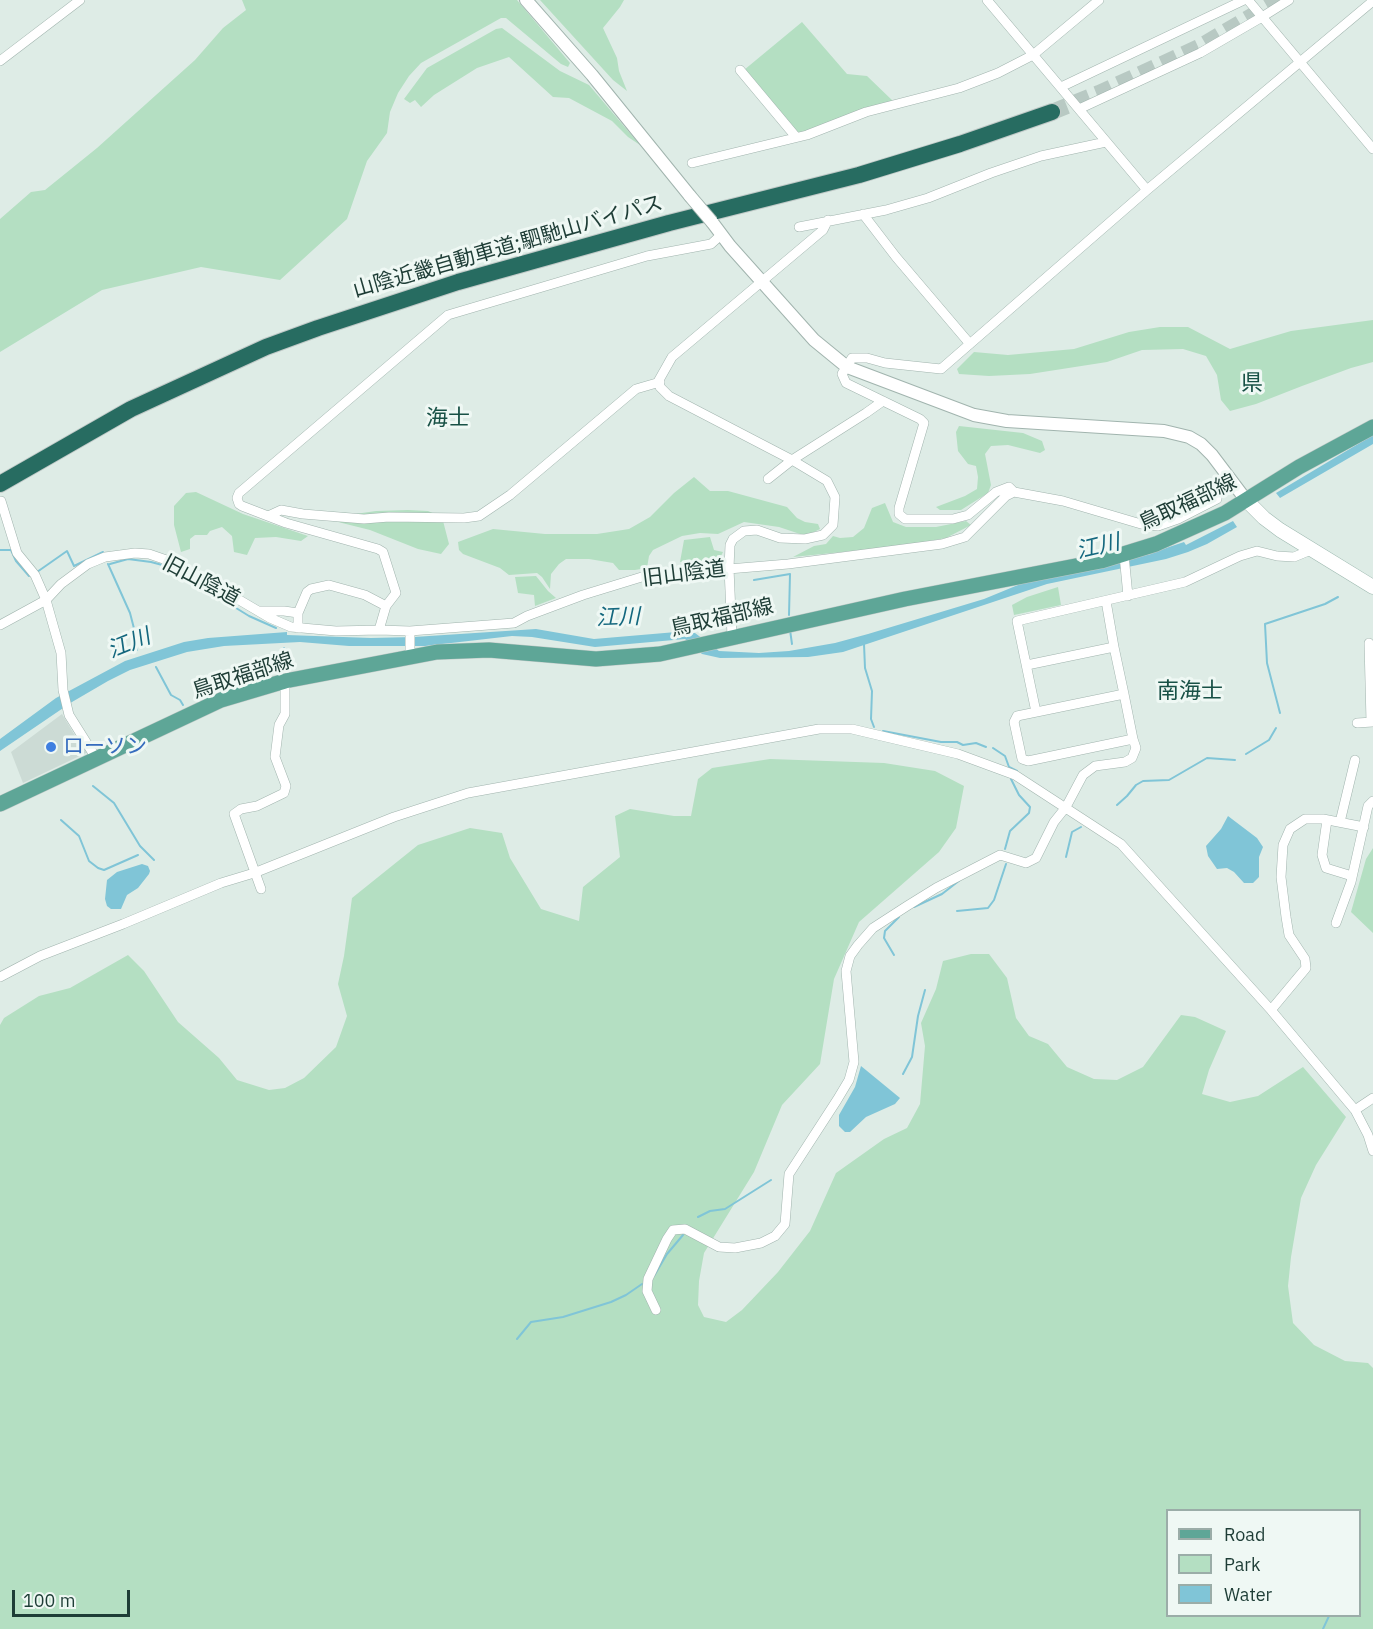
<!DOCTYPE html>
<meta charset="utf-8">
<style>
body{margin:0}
#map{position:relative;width:1373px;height:1629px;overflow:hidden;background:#deece6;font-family:"IBM Plex Sans",sans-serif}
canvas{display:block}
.legend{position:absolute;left:1166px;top:1509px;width:195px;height:108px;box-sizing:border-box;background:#eff8f4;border:2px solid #9bada8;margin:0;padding:8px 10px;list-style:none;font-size:18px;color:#1e3d36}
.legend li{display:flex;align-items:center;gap:12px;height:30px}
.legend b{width:30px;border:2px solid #9bada8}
.scale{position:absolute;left:12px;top:1590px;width:118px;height:27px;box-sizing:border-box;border:3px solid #1e3d36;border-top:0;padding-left:8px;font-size:18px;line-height:21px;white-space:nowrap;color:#1e3d36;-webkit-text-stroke:4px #eff8f4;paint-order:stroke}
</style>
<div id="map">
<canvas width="1373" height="1629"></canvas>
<ul class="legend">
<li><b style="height:8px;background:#5ea697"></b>Road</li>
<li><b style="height:16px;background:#b4dfc2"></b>Park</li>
<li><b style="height:16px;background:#80c5d7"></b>Water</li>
</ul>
<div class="scale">100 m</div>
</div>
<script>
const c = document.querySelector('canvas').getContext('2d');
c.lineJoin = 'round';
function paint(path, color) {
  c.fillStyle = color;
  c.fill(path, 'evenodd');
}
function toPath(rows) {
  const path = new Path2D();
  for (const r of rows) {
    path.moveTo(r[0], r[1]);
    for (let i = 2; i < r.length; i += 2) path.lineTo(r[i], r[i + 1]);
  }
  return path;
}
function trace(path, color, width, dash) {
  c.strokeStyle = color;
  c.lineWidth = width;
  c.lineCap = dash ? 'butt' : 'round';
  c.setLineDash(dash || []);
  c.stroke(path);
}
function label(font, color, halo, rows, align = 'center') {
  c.font = font + ' "IBM Plex Sans","Noto Sans JP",sans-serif';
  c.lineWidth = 6;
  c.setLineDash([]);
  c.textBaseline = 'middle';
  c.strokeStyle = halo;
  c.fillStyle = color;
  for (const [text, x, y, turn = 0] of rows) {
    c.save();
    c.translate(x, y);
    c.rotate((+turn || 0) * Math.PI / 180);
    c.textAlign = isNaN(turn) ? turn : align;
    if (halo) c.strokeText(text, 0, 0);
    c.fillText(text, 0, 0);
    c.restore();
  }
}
const built = toPath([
 [62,714,77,739,88,752,23,783,11,752]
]);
const green = toPath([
 [242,0,517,0,570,63,568,67,561,64,506,18,501,18,421,63,409,76,398,93,390,112,387,133,367,161,347,219,280,280,201,267,102,290,0,352,0,219,31,192,45,190,97,148,195,60,223,28,246,10],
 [540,0,624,0,620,7,603,28,617,58,619,71,627,91,613,80],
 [802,22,847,74,867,76,894,102,804,133,796,133,744,70],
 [502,28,560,71,589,85,640,145,628,137,612,121,569,98,553,97,509,57,477,68,434,95,421,107,415,100,410,103,404,99,427,68,496,29],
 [1373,320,1373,362,1351,368,1302,386,1256,404,1230,411,1221,400,1217,375,1206,356,1183,349,1142,350,1107,362,1030,374,989,376,959,374,957,369,974,352,1008,355,1074,349,1129,332,1160,327,1188,327,1230,349,1291,331],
 [959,426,1023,433,1042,441,1045,450,1040,453,1008,445,991,446,985,454,991,485,988,493,961,510,940,510,936,507,965,496,977,489,978,477,976,466,968,464,958,451,956,432],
 [694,477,710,491,728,491,787,507,797,518,805,522,818,524,820,529,810,534,800,534,779,527,744,522,718,534,700,533,682,536,653,550,649,556,647,568,635,570,619,570,613,563,589,559,566,559,559,564,551,574,550,589,542,577,537,573,509,575,500,568,463,554,459,550,458,542,493,529,545,534,597,534,629,529,650,517,674,493],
 [196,492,243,514,308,536,301,541,276,537,255,538,247,555,234,552,232,536,222,527,210,531,207,535,195,535,190,539,190,549,181,552,174,525,174,506,186,493],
 [885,503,893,522,906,527,936,527,966,521,971,525,946,538,901,546,793,557,814,546,826,544,833,536,840,538,853,537,864,528,872,508],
 [408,510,428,511,442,517,449,544,441,554,418,549,370,530,326,519,320,513,339,512,355,514,376,511],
 [710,537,714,550,723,552,719,560,680,562,684,540],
 [536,576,548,591,556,598,535,606,534,595,518,593,515,577],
 [1058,587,1061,605,1014,615,1012,605,1027,597],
 [770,759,884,763,935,771,964,786,956,828,939,852,859,922,834,979,820,1064,782,1105,754,1172,704,1253,699,1281,698,1305,704,1317,726,1322,742,1310,778,1272,810,1231,836,1173,884,1139,907,1128,920,1104,925,1046,921,1023,936,989,943,961,971,954,989,954,1007,978,1016,1018,1029,1036,1048,1044,1067,1067,1094,1079,1117,1080,1143,1067,1181,1015,1195,1017,1226,1031,1209,1070,1202,1094,1230,1102,1258,1096,1303,1067,1346,1117,1316,1165,1301,1198,1291,1257,1288,1286,1293,1323,1314,1345,1345,1361,1368,1363,1373,1368,1373,1629,0,1629,0,1025,4,1018,39,996,70,988,128,955,144,971,178,1022,219,1058,237,1080,269,1090,285,1088,304,1078,336,1047,347,1016,338,984,344,956,352,898,418,845,470,828,502,833,510,858,541,909,579,921,583,887,620,857,615,816,630,809,674,816,691,816,698,779,712,768],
 [1168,1510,1360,1510,1360,1616,1168,1616],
 [1373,848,1373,933,1351,912,1366,859]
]);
const water = toPath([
 [1373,435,1373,444,1280,498,1276,493],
 [1233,521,1237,527,1207,544,1188,552,1166,559,1047,584,843,652,808,657,720,658,702,654,685,639,595,647,532,637,512,636,425,646,349,646,300,642,224,646,187,652,130,670,108,681,72,702,0,751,0,739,56,698,125,661,184,642,208,638,287,632,287,635,371,638,414,637,536,629,594,639,688,631,695,633,719,651,759,653,789,651,835,643,868,634,984,599,1035,578,1151,554,1151,553,1184,542,1186,545],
 [1228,816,1257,838,1263,847,1259,857,1259,877,1253,883,1244,883,1234,872,1227,868,1217,869,1208,856,1206,846,1221,829],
 [142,864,148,866,150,871,149,874,138,888,127,895,121,909,111,909,107,906,105,899,107,880,117,872],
 [861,1066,900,1098,895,1104,866,1117,850,1132,845,1132,839,1126,839,1115,855,1087]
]);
const stream = toPath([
 [0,550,11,550,16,561,29,576],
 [108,564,130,613,137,640,137,650],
 [110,564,128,559,151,562,166,566,186,577],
 [37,572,67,551,74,566,103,552],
 [754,580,790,574,789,615],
 [194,582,249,616,276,628],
 [790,630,792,644],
 [864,644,865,668,872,691,871,719,874,727],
 [284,648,284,671],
 [156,667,171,695,180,700,183,705],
 [1280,713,1267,663,1265,624,1325,604,1338,597],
 [883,731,941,742,957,742,963,745,976,743,986,747],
 [993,748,1005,756,1009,767,1017,771],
 [1246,754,1269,740,1276,728],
 [93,786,114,803,140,846,154,860],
 [1117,805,1127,796,1136,785,1143,781,1169,780,1207,758,1235,760],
 [61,820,79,836,89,861,98,868,104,870,138,855],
 [1005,849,1010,831,1029,813,1030,807,1019,795,1011,779],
 [1066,857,1072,832,1081,827],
 [914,907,942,894,960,880],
 [957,911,988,908,994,900,1006,864],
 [894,955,884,938,885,931,899,917],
 [903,1074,912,1057,918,1016,925,990],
 [698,1217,710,1211,725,1209,771,1180],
 [654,1276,667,1254,683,1235],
 [517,1339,531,1322,563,1317,611,1302,626,1295,642,1284],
 [1323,1629,1329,1616]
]);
const motorwayTunnel = toPath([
 [1052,112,1099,93,1199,47,1279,0]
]);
const minor = toPath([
 [987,0,1147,190],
 [1248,0,1373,149],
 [0,61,80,0],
 [740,70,796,137],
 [1061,87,1244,0],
 [1079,109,1200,53,1262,17,1289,0],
 [692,163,807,135,866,112,959,88,998,73,1033,55,1099,0],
 [863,214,896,257,970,344],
 [799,227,886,210,928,198,991,173,1041,156,1106,142],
 [768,479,792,460,866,413,883,401],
 [1014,492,1009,487,996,492,968,515,953,519,905,519,899,514,899,508,924,423,920,419,846,383,842,374,852,358,867,358,885,363,941,369,1147,190,1373,1],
 [1,501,17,553,35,575,46,600,61,653,63,690,69,715,96,758],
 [268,516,281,510,303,514,364,519,389,517,464,518,479,516,510,495,636,389,660,382],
 [1124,555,1128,596],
 [1106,601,1114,647,1124,694,1133,739,1028,761,1022,759,1014,722,1017,716,1124,694],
 [259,611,284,611,298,613],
 [0,625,46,600,61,584,88,564,105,557,135,553,149,554,178,564,270,618,291,627,336,631,379,630,410,631,514,623,527,616,583,595,645,576,788,564,942,544,965,537,1006,496,1014,492,1063,501,1141,524,1158,526,1178,519,1217,499,1219,480,1227,474],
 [298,628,298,613,307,592,311,589,329,585,365,595,386,606],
 [379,630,386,606,396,593,383,552,378,549,286,523,242,506,239,504,237,498,239,493,448,315,647,256,711,244,721,235],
 [410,631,410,656],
 [732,637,729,568,730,545,733,539,744,531,757,530,780,538,805,539,823,535,833,525,835,497,827,481,792,460,669,396,660,387,659,380,672,357,823,230,828,220],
 [1369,643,1371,722],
 [1027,665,1114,647],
 [1036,712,1017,621,1185,582,1240,556,1257,551,1277,556,1294,557,1311,550],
 [1357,723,1373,722],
 [1327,820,1322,855,1326,868,1352,876],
 [1340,822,1355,760],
 [261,889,234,814,241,809,257,806,284,793,286,786,275,757,279,725,285,714,285,681],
 [1336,923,1351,882,1368,806,1373,801],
 [0,977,40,956,123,924,221,883,254,873,394,817,468,793,819,729,852,729,958,754,1015,775,1121,844,1271,1010,1355,1110,1368,1135,1373,1151],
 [1271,1010,1306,968,1305,959,1289,935,1286,917,1281,877,1283,845,1290,829,1305,819,1323,819,1364,827],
 [1355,1110,1373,1098],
 [656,1310,647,1291,648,1279,667,1239,673,1230,685,1229,719,1247,735,1248,761,1243,775,1236,785,1224,789,1174,837,1100,849,1080,854,1062,846,971,850,956,858,945,873,928,907,906,936,888,1000,855,1026,863,1036,858,1054,822,1066,807,1083,775,1095,766,1125,762,1132,758,1136,748,1133,739]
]);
const tertiary = toPath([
 [526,0,592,75,690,196],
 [712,222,730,246,814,340,847,367,974,415,1007,421,1164,431,1189,437,1201,444,1212,455,1246,500]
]);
const secondary = toPath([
 [1246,500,1264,518,1280,530,1373,587]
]);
const primary = toPath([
 [0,804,221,700,285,681,437,652,489,650,596,659,660,654,905,599,1101,561,1156,544,1225,513,1299,467,1373,427]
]);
const motorway = toPath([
 [0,484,131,409,266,347,318,328,458,282,669,223,859,175,960,144,1052,112]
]);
const tertiaryBridge = toPath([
 [690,196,712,222]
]);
const markers = [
 [51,747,6,"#3f7fe0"]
];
const streetNames = [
 ["山陰近畿自動車道;駟馳山バイパス",508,247,-16],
 ["鳥取福部線",1188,503,-25],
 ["旧山陰道",684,574,-7],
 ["旧山陰道",201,581,28],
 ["鳥取福部線",722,618,-13],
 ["鳥取福部線",243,676,-18]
];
const shopNames = [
 ["ローソン",63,747]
];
const neighbourhoodNames = [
 ["県",1252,384],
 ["海士",448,419],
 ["南海士",1190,692]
];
const waterNames = [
 ["江川",1098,547,-13],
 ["江川",618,618,-2],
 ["江川",129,644,-22]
];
paint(built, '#ccdbd5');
paint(green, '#b4dfc2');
paint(water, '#80c5d7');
trace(stream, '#80c5d7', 2);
trace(motorwayTunnel, '#b8c9c3', 16, [16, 8]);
trace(minor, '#a1b4ae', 10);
trace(tertiary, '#a1b4ae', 14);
trace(secondary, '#9cb8af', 15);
trace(primary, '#c0c9c7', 16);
trace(motorway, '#c0c9c7', 18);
trace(minor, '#fff', 9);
trace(tertiary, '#fff', 12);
trace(secondary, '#fff', 14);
trace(primary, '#5ea697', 15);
trace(motorway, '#276c61', 16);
trace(tertiaryBridge, '#a1b4ae', 14, []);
trace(tertiaryBridge, '#fff', 12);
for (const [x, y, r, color] of markers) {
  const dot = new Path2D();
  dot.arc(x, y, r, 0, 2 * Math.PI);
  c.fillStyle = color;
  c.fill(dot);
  trace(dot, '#eff8f4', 2);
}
label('21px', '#1e3d36', '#eff8f4', streetNames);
label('21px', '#366cbe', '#eff8f4', shopNames, 'left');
label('22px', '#185146', '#eff8f4', neighbourhoodNames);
label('italic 22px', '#13677e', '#eff8f4', waterNames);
</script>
